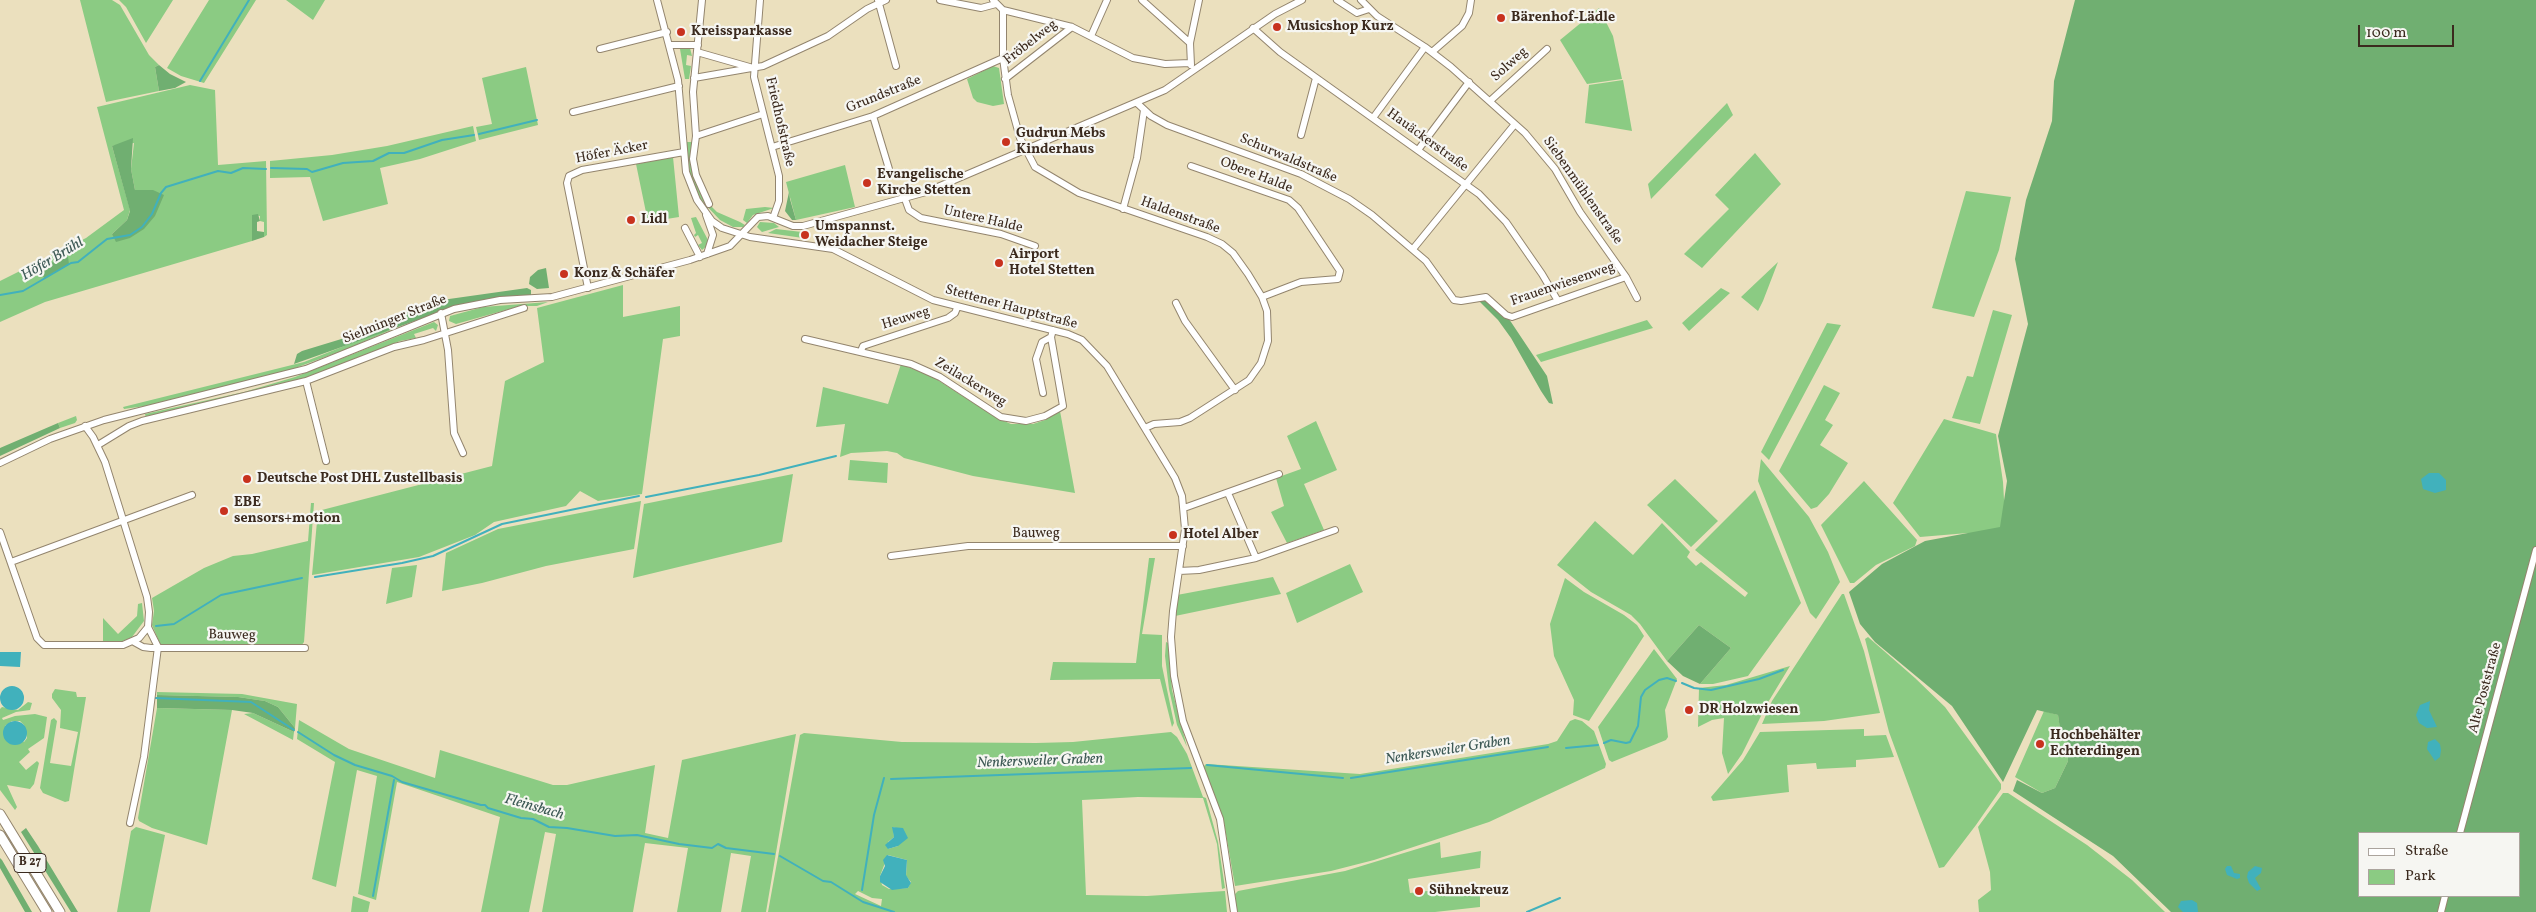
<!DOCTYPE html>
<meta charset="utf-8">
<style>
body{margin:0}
#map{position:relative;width:2536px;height:912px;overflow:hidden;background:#ebe0be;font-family:Vollkorn,serif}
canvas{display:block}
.legend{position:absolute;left:2358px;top:832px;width:162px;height:65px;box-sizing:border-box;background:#f6f6f2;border:1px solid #aba49d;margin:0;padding:6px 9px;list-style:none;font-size:15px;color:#3b2a1e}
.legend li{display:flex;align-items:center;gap:10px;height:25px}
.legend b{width:25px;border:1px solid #aba49d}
.scale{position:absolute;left:2358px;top:25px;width:96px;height:22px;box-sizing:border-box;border:2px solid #3b2a1e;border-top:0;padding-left:6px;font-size:15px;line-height:18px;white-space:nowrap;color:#3b2a1e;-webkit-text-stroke:4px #f6f6f2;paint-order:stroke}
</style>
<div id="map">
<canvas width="2536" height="912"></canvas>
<ul class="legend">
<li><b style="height:6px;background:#fff"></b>Straße</li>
<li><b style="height:14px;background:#8bcb83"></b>Park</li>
</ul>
<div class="scale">100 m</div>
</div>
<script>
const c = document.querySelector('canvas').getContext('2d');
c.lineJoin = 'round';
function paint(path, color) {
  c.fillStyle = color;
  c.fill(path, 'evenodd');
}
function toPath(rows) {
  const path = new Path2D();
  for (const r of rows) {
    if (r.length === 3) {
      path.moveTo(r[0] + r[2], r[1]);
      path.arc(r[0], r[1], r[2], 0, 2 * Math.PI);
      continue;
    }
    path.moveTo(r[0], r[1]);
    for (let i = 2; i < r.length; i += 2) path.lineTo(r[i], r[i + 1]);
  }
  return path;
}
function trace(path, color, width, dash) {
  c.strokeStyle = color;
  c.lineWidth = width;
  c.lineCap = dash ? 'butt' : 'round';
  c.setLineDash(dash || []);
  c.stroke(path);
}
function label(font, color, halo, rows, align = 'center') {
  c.font = font + ' Vollkorn,serif';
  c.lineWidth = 4.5;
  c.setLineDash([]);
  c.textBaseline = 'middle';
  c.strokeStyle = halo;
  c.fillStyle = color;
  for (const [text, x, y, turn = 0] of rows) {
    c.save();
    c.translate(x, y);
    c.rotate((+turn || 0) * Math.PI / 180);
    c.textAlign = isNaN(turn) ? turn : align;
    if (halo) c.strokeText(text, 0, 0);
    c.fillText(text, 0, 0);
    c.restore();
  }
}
const green = toPath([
 [80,0,112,0,120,5,149,55,159,65,155,67,159,91,106,102],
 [119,0,173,0,146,43,126,7],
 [209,0,256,0,204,83,181,76,167,68],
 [286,0,325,0,313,20],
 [1599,8,1613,36,1622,79,1587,84,1560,40],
 [690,48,692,56,687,55,686,65,691,66,689,79,685,79,680,49],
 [993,66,999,68,1004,104,993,106,977,102,973,98,967,79],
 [526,67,538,125,479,140,476,127,492,124,482,78],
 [1623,80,1632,131,1585,123,1589,85],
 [190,85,215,90,218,165,266,161,267,235,264,237,264,222,260,221,260,216,252,215,252,241,45,302,0,322,0,281,86,238,124,210,97,107],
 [134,143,131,169,135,190,141,190,130,238,112,234,127,220,130,210,112,146],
 [69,264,44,278,40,271],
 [1727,103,1733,115,1651,199,1648,184],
 [473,126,476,141,420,159,380,168,388,204,323,221,310,177,270,178,270,161,332,155,387,146],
 [686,142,693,142,696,182,705,200,717,212,740,222,745,225,743,227,733,227,720,220,701,200,690,176],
 [1755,153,1781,184,1702,268,1684,254,1729,209,1715,195],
 [673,157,679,217,648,222,636,164],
 [845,165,855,207,796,220,786,182],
 [1966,191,2011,197,1999,250,1974,317,1932,308],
 [765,207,774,208,753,215,747,223,743,220,746,209],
 [696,217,708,240,708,245,702,250,698,245,702,243,698,235,695,237,694,235,696,233,691,218],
 [760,222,774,223,779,227,762,232,757,227],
 [776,229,802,232,803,238,768,233],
 [1778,262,1763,301,1758,311,1741,297],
 [623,285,623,317,680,306,680,336,663,339,642,494,598,501,580,491,566,506,494,522,475,535,419,557,312,575,318,511,492,466,505,381,544,362,537,308],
 [1721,288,1730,293,1689,331,1682,323],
 [548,302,537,306,520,306,456,324,449,321,450,316,483,307],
 [1993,310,2012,315,1980,424,1952,418,1967,376,1973,377],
 [1647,320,1653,328,1541,362,1536,355],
 [434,322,438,325,436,331,433,328,414,334,416,338,400,341,304,379,146,418,145,414,244,392,295,377],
 [1827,323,1841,325,1769,460,1761,452],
 [393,329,347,349,279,374,152,405,124,409,123,407,304,362,377,333],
 [901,364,933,377,997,418,1011,424,1033,424,1045,420,1060,411,1075,493,973,476,904,458,897,453,887,451,851,453,840,457,845,424,816,427,823,387,888,404],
 [1824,385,1840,393,1825,420,1833,425,1820,445,1848,463,1829,494,1817,507,1811,509,1779,471],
 [76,416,77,420,75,423,60,428,58,423],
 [1944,419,1996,434,2003,482,2006,535,1969,537,1968,533,1920,537,1893,503],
 [1316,421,1337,470,1304,484,1324,530,1287,543,1271,512,1284,506,1276,478,1301,469,1287,436],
 [1761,459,1809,517,1828,552,1840,582,1816,619,1810,613,1758,481],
 [850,460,888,463,887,483,848,480],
 [793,474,782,542,633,578,644,504],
 [1675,479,1718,521,1691,547,1647,505],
 [1864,481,1917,540,1915,546,1876,565,1854,583,1850,583,1821,525],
 [1755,490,1801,603,1748,676,1713,684,1700,684,1731,648,1699,625,1667,661,1640,624,1631,615,1591,592,1557,565,1595,521,1633,555,1662,523,1690,552,1687,557,1696,566,1701,562,1745,597,1748,593,1695,550],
 [641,501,634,549,546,566,482,583,442,591,446,553,498,529],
 [311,503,314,503,304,642,301,646,161,646,152,625,154,611,152,598,204,568,233,556,252,554,308,541],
 [1149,558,1155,558,1142,634,1162,635,1162,666,1174,723,1172,727,1160,679,1050,680,1053,662,1136,663],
 [1350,564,1363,592,1297,623,1286,593],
 [417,565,412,597,386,604,392,568],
 [1273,577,1281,594,1175,616,1177,595],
 [1565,578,1584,592,1624,615,1637,625,1644,636,1589,721,1573,715,1574,700,1554,656,1550,624],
 [1842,594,1844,594,1864,651,1880,713,1824,721,1762,724,1772,701],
 [142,603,144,621,132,637,123,641,103,641,103,618,118,634,137,616,138,604],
 [1868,637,1915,678,1945,707,2001,784,2001,789,1976,825,1944,867,1939,868,1889,732,1865,639],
 [1166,642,1168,643,1172,690,1187,747,1177,725,1169,689,1165,656],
 [1654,649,1677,679,1665,710,1668,737,1666,740,1612,762,1609,760,1598,727],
 [1790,666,1767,704,1742,754,1728,774,1722,753,1724,718,1712,720,1698,727,1699,688,1726,685],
 [55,689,76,692,77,697,86,697,69,801,65,802,43,793,40,788,51,720,54,718,57,721,50,763,71,766,78,732,60,728,61,710,52,698,52,694],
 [157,692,242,694,297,704,295,728,278,707,265,701,238,697,157,695],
 [28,702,32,703,30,710,16,712,2,718,3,720,15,716,35,714,47,717,44,738,28,749,30,752,19,762,26,770,37,761,39,763,34,784,30,789,7,785,17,807,15,810,0,790,0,709,2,707,18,710],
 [12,721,20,721,24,725,27,738,24,742,5,726],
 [157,708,232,710,207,845,152,828,139,821,138,818],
 [2044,711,2058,715,2060,728,2067,738,2068,761,2055,788,2042,793,2015,777],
 [253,713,294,732,293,740,244,714],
 [1575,719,1582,721,1594,731,1606,764,1605,768,1489,822,1374,860,1331,871,1235,886,1224,823,1203,767,1206,764,1360,774,1548,744,1557,741,1570,721],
 [299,720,349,749,435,778,440,750,553,785,567,785,655,765,645,833,668,838,682,760,796,734,766,912,741,912,751,856,731,853,721,912,677,912,688,848,645,843,633,912,542,912,556,834,545,832,529,912,481,912,500,817,397,782,376,900,358,894,377,776,357,770,336,887,312,879,335,762,297,739],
 [1864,729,1864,736,1886,735,1894,757,1856,760,1856,767,1817,769,1816,763,1787,765,1789,792,1713,801,1711,797,1743,760,1760,732],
 [1171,732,1177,737,1187,754,1203,797,1206,798,1218,842,1225,888,1222,889,1217,844,1203,798,1138,797,1082,800,1086,895,1147,896,1225,891,1227,912,768,912,800,735,804,733,902,742,1036,743,1073,742],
 [893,827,896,828,898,846,888,849,888,842,894,837],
 [888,855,907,860,906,876,911,882,908,888,889,889,882,885,880,876],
 [858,891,872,898,882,899,881,906,855,894],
 [2003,793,2008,793,2087,845,2132,880,2165,912,1979,912,1978,900,1991,890,1990,872,1978,827],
 [136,827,165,835,150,912,117,912,131,831],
 [1440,842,1441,858,1481,851,1480,868,1408,879,1410,893,1480,885,1480,907,1435,912,1237,912,1235,894,1238,891,1345,871],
 [353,896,370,902,368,912,351,912]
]);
const forest = toPath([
 [2075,0,2536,0,2536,912,2171,912,2113,856,2013,791,2017,780,2042,793,2055,788,2068,761,2067,738,2060,729,2058,715,2037,710,2003,782,1952,706,1875,642,1860,624,1849,592,1882,564,1925,541,2000,527,2007,481,1998,436,2028,324,2015,259,2026,200,2052,121,2054,81],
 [2360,833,2520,833,2520,896,2360,896],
 [159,65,170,74,186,82,175,88,159,91,155,67],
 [133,138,131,169,135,190,153,190,164,195,155,216,144,229,130,238,116,242,112,234,127,220,130,211,112,146],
 [789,192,790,199,796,220,792,220,785,211],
 [258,214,260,221,257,222,257,231,264,232,264,237,252,241,252,215],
 [64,257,68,257,69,264,44,279,40,268],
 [546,268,549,288,537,289,529,284,530,277,538,270],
 [527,288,531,290,531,297,496,298,457,306,294,364,297,354,302,351,361,333,406,312,449,299],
 [1486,298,1509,319,1547,376,1553,404,1549,403,1541,391,1511,338,1498,320,1477,299],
 [58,423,60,428,0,456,0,448],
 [1699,625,1731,648,1700,684,1683,676,1667,661],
 [157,695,238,697,265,701,278,707,295,728,294,732,253,713,232,710,157,708],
 [26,828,38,846,78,912,71,912,21,832],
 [0,858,2,860,32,912,25,912,0,868]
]);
const water = toPath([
 [2429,473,2439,473,2446,480,2446,490,2435,493,2423,489,2421,479],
 [0,652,21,652,20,667,0,666],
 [12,698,12],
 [2430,701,2429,710,2437,727,2427,728,2419,723,2416,715,2420,705],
 [15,733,12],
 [2435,739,2440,744,2441,750,2440,757,2435,761,2427,749,2428,742],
 [892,827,903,828,908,838,898,846,888,849,885,845,894,837],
 [887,855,907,860,906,875,911,883,908,888,892,890,880,882,880,876,885,866,883,860],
 [2227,866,2231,866,2234,873,2240,874,2240,878,2237,879,2227,875,2225,869],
 [2255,866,2262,868,2261,873,2255,878,2261,889,2257,891,2249,883,2247,877,2248,872],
 [2192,900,2197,903,2198,912,2183,912,2178,907,2181,901]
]);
const stream = toPath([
 [200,81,249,0],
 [479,134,537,120],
 [271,168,307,169,312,172,343,163,373,161,389,153,404,153,442,140,474,135],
 [0,295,23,291,71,263,78,262,107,239,130,235,142,227,152,214,161,193,166,187,218,171,231,173,243,168,266,169],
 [646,497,759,475,836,456],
 [315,577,402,563,433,556,502,524,639,496],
 [156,626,174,624,221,595,302,578],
 [1682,683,1694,688,1711,690,1759,679,1783,670],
 [155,698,251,702,294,730],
 [298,732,334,755,355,765,392,776,402,782,481,805,485,805,488,808,521,818,533,819,549,827,567,828,615,836,637,835,679,844,712,848,718,844,726,848,774,854],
 [1604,743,1611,740,1626,743,1630,742,1638,726,1641,697,1645,690,1659,680,1667,678,1676,681],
 [1566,748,1598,745],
 [1207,765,1343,778],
 [1351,778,1548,747],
 [891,779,1191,768],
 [780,856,823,881,831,882,863,902,894,912],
 [862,890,874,815,884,778],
 [373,896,394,780],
 [1527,912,1560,898]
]);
const minor = toPath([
 [657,0,678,80,686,172,697,200,712,221,722,228,750,237,833,249,933,300,1068,334,1082,340,1107,366,1175,478,1182,496,1185,529,1173,611,1171,637,1174,676,1183,721,1220,819,1234,912],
 [702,0,693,92,696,136,693,159,696,175,709,204],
 [760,0,754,77,779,176,779,201,773,218],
 [878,0,896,66],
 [940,0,981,8,996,4],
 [993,0,1003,10,1072,27,1133,58,1165,64,1190,63],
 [1142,0,1190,43],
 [1337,0,1357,13,1369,9],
 [1361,0,1377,16,1425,47,1451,67,1525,133,1555,169,1580,212,1626,277,1637,298],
 [1003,10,1003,58,1008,95,1020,138,1035,167,1079,193,1207,237,1222,244,1233,253,1248,274,1262,297,1267,311,1268,341,1261,363,1249,380,1190,418,1180,422,1154,424,1145,428],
 [1253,28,1280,52,1479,194,1506,222,1542,274,1558,301],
 [1091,36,1107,0],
 [671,45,698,45],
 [600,49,667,32],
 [697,52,753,68],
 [1432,52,1462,26,1469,13,1471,0],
 [1191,65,1190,43,1199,0],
 [694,78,763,66,828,36,867,9,886,0],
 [1005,79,1072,27],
 [1490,101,1547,49],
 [1137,103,1151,116,1167,125,1301,174,1349,199,1372,215,1426,261,1454,300,1461,301,1486,297,1506,315,1512,317,1626,277],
 [573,112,679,86],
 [873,116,889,169],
 [1373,118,1425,47],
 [1301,135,1316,78],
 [696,136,763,114],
 [772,147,873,116,1003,58],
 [1418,150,1469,82],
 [1191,166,1289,200,1298,208,1340,271,1338,279,1301,282,1262,297],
 [905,199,909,210,921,218,1001,234,1035,246],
 [1123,209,1137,158,1144,110],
 [706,215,713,235,707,254],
 [685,228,700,257],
 [1413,249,1515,124],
 [588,288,567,183,569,176,582,170,684,152],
 [1176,303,1185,321,1235,390],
 [441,313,448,350,454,433,463,453],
 [805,339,911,364,940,377,1001,417,1026,421,1045,416,1063,406,1051,337,1053,330],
 [861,351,863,346,869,344,948,318,955,313,957,308],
 [306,381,326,461],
 [1043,393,1036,359,1042,342,1051,337],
 [85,426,93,437,105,462,147,597,149,612,148,627,158,647],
 [98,445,129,426,142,421,306,381,394,347,424,340,524,308],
 [0,463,50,439,104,420,306,369,454,309,500,300,552,297,690,260,730,246,758,217,768,216,793,226,803,226,926,192,1165,90,1275,14,1302,0],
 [1228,493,1256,558],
 [1184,508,1279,474],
 [0,532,37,638,44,645,123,645,139,638,148,627],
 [891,556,968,546,1183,546],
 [11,562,192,495],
 [1179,571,1199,570,1256,558,1335,530],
 [134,642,143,647,151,648,305,648],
 [130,823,144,757,158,647],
 [2460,833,2536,550],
 [2441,912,2445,896]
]);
const highway = toPath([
 [0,814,60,912],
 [0,835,47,912]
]);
const markers = [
 [1501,18,5,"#c8321e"],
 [1277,27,5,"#c8321e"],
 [681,32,5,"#c8321e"],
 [1006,142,5,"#c8321e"],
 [867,183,5,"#c8321e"],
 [631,220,5,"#c8321e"],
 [805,235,5,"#c8321e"],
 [999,263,5,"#c8321e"],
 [564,274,5,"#c8321e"],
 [247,479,5,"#c8321e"],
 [224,511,5,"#c8321e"],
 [1173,535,5,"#c8321e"],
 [1689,710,5,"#c8321e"],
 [2040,744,5,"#c8321e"],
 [1419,891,5,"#c8321e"]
];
const shields = [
 [30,863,32]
];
const shieldNames = [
 ["B 27",30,863]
];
const poiNames = [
 ["Bärenhof-Lädle",1511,18],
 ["Musicshop Kurz",1287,27],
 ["Kreissparkasse",691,32],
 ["Gudrun Mebs",1016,134],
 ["Kinderhaus",1016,150],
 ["Evangelische",877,175],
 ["Kirche Stetten",877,191],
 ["Lidl",641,220],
 ["Umspannst.",815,227],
 ["Weidacher Steige",815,243],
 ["Airport",1009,255],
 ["Hotel Stetten",1009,271],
 ["Konz & Schäfer",574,274],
 ["Deutsche Post DHL Zustellbasis",257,479],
 ["EBE",234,503],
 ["sensors+motion",234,519],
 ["Hotel Alber",1183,535],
 ["DR Holzwiesen",1699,710],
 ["Hochbehälter",2050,736],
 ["Echterdingen",2050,752],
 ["Sühnekreuz",1429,891]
];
const streetNames = [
 ["Fröbelweg",1031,43,-38],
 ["Solweg",1510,65,-42],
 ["Grundstraße",884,95,-22],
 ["Friedhofstraße",779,122,77],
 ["Hauäckerstraße",1427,141,36],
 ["Höfer Äcker",612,153,-11],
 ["Schurwaldstraße",1288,159,23],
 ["Obere Halde",1256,176,21],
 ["Siebenmühlenstraße",1582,191,55],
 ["Haldenstraße",1180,216,20],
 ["Untere Halde",983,220,13],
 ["Frauenwiesenweg",1563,285,-19],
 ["Stettener Hauptstraße",1011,308,15],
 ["Heuweg",906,319,-17],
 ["Sielminger Straße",395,320,-22],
 ["Zeilackerweg",970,383,31],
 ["Bauweg",1036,534],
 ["Bauweg",232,636,1],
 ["Alte Poststraße",2486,688,-75]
];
const waterNames = [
 ["Höfer Brühl",53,260,-31],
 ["Nenkersweiler Graben",1448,751,-9],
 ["Nenkersweiler Graben",1040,762,-2],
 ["Fleinsbach",534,808,16]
];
paint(green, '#8bcb83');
paint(forest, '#70af71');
paint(water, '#41b1bc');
trace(stream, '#41b1bc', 2);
trace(minor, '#93856e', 8);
trace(highway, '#93856e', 11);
trace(minor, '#fff', 6);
trace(highway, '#fff', 9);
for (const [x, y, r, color] of markers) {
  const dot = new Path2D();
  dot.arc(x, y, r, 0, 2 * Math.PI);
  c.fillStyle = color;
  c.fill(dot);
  trace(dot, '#f6f6f2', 2);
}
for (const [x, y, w] of shields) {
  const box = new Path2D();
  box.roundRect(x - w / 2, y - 9.5, w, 19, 4);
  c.fillStyle = '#f6f6f2';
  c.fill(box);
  trace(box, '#3b2a1e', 1);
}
label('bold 12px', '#3b2a1e', null, shieldNames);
label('bold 14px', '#3b2a1e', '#f6f6f2', poiNames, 'left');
label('14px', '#3b2a1e', '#f6f6f2', streetNames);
label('italic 15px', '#3d5955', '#f6f6f2', waterNames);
</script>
